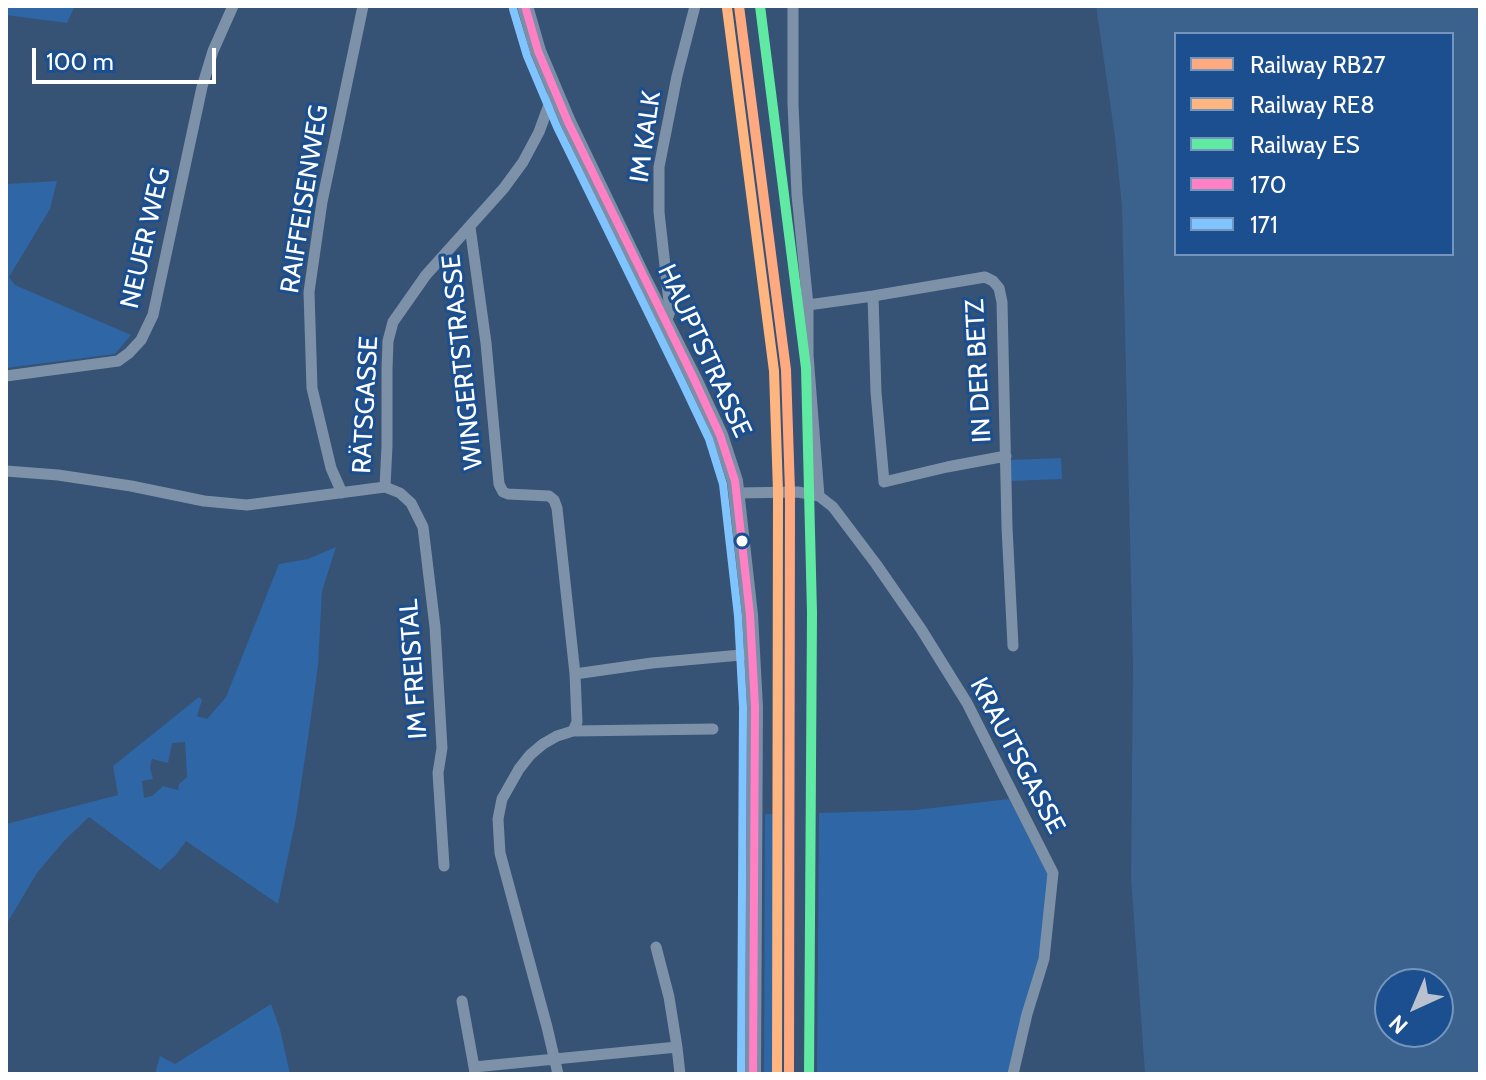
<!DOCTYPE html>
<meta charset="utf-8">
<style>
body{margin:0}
#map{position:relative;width:1486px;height:1080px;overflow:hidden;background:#365274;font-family:Cabin,sans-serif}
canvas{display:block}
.frame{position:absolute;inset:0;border:8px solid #fff;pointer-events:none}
.legend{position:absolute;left:1174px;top:32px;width:280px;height:224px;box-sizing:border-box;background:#1b4f8f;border:2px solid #7695bc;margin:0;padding:10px 14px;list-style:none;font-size:24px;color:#fff}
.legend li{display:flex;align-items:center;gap:16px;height:40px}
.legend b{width:40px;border:2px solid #7695bc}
.north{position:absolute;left:1374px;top:968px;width:80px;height:80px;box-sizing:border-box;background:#1b4f8f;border:2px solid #7695bc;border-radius:50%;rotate:224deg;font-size:22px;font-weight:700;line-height:32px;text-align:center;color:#fff}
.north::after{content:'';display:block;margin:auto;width:28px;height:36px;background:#b9c2ce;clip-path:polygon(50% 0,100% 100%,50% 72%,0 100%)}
.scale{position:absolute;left:32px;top:48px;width:184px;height:36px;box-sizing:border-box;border:4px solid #fff;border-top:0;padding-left:10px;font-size:24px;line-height:28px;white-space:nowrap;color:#fff;-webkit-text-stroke:6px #1b4f8f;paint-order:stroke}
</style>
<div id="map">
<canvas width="1486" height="1080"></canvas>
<div class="frame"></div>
<ul class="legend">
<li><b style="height:10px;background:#ffa980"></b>Railway RB27</li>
<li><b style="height:10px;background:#ffb580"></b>Railway RE8</li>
<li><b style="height:10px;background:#60e9a3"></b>Railway ES</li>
<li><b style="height:10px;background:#ff80c5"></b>170</li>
<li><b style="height:10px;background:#80c4ff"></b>171</li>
</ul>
<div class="north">N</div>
<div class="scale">100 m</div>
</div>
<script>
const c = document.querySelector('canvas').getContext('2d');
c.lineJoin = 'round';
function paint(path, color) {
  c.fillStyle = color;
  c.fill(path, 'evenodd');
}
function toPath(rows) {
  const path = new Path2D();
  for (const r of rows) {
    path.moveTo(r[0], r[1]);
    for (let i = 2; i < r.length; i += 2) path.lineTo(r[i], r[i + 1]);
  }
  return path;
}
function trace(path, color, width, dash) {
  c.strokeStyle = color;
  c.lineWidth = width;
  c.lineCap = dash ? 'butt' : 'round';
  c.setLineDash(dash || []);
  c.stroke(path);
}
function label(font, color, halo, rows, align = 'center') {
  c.font = font + ' Cabin,sans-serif';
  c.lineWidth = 6;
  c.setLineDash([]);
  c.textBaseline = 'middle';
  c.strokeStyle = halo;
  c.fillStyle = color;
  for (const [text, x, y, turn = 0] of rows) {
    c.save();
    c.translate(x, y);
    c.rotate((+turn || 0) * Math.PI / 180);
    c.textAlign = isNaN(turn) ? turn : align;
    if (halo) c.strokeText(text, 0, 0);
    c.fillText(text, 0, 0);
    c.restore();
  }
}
const green = toPath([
 [6,6,75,6,67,23,6,15],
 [57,181,50,209,9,277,15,285,131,335,115,354,6,368,6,184],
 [1061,458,1062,479,1010,481,1010,460],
 [336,547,322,591,318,666,309,731,296,818,278,904,186,841,175,856,160,870,89,817,64,841,37,873,6,925,6,824,118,795,113,766,199,697,202,700,197,716,207,719,226,697,279,564,308,559],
 [185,742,187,777,179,784,178,790,163,786,152,796,144,798,142,781,153,779,150,768,152,759,168,763,172,743],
 [1009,799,1049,876,1041,954,1008,1074,817,1074,819,813,915,810],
 [765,814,776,814,778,1074,764,1074],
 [271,1004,280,1029,290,1074,155,1074,160,1056,175,1064]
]);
const water = toPath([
 [1096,6,1480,6,1480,1074,1145,1074,1131,878,1133,664,1122,207,1115,137],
 [1176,34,1452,34,1452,254,1176,254],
 [1390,984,1438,984,1438,1032,1390,1032]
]);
const street = toPath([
 [793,6,793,104,797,195,808,305,808,355,819,496],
 [470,227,486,343,499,484,503,492,508,494,549,496,554,500,557,508,575,674,577,722,573,731],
 [873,296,876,392,884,482,947,467,1006,456],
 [808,305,873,296,985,277,993,281,999,288,1002,302,1007,527,1013,646],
 [666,323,670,311,659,212,659,167,677,76,695,6],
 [6,376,118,361,129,353,141,340,153,315,202,87,213,51,233,6],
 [6,471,58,475,131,486,204,501,247,505,385,487],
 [385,487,387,446,387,369,388,341,393,322,426,275,504,188,523,162,539,132,554,91],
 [385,487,400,493,411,503,423,527,435,627,442,748,438,773,444,866],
 [342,493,331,468,312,388,309,292,322,202,363,6],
 [737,493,798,492,819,496,833,507,876,564,921,629,967,703,1053,873,1044,959,1027,1014,1013,1074],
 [575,674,652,663,752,654],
 [462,1001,474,1067],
 [677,1047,680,1074],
 [475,1074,474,1067,677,1047,669,997,656,947],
 [558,1074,547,1027,500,853,498,819,502,799,519,769,530,755,543,744,557,736,573,731,713,729]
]);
const primary = toPath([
 [525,6,538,51,568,122,642,276,694,379,720,435,735,481,750,615,755,707,753,1074]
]);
const bus1 = toPath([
 [525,6,538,51,568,122,694,379,720,435,735,481,750,615,755,707,753,1074]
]);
const bus2 = toPath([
 [513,9,527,56,557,127,683,384,709,439,723,484,738,616,743,707,741,1074]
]);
const rail1 = toPath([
 [739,6,786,370,790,491,789,1074]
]);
const rail2 = toPath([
 [727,8,774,371,778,491,777,1074]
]);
const rail3 = toPath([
 [760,6,806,368,812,613,809,1074]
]);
const markers = [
 [742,541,7,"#fff"]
];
const streetNames = [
 ["IM KALK",646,137,-82],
 ["RAIFFEISENWEG",305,199,-81],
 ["NEUER WEG",146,238,-77],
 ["HAUPTSTRASSE",704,351,65],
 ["WINGERTSTRASSE",463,362,-96],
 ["IN DER BETZ",979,371,-93],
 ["RÄTSGASSE",366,405,-87],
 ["IM FREISTAL",414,669,-94],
 ["KRAUTSGASSE",1017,756,62]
];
paint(green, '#2f66a5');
paint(water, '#3b618d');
trace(street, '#7d92a8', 11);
trace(primary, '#7d8ea7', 16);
trace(bus1, '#ff80c5', 8);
trace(bus2, '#80c4ff', 8);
trace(rail1, '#ffa980', 10);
trace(rail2, '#ffb580', 10);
trace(rail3, '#60e9a3', 10);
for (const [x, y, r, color] of markers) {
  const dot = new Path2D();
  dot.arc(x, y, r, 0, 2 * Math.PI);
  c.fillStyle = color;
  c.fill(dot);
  trace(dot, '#1b4f8f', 3);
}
label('26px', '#fff', '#1b4f8f', streetNames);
</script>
